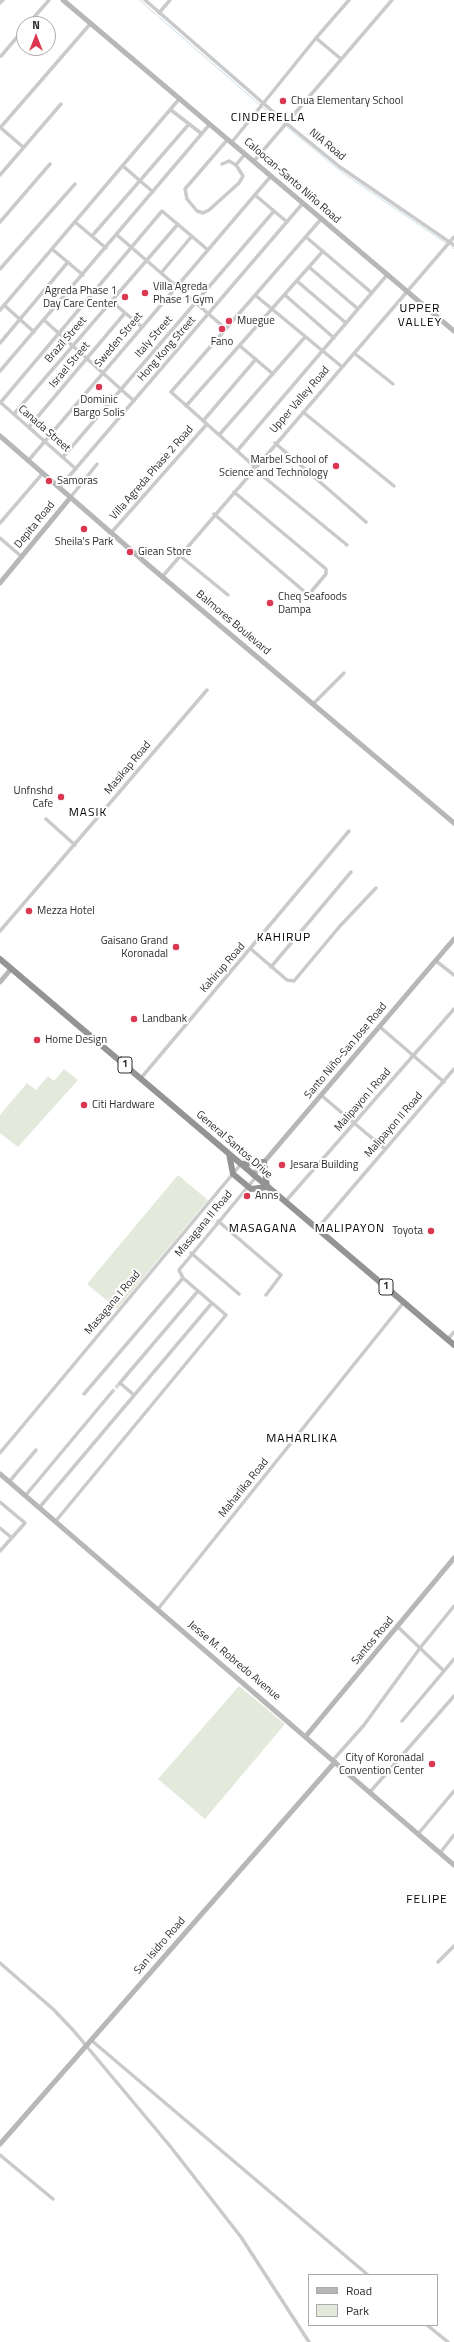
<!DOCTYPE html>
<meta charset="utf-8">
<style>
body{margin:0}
#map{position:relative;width:454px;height:2342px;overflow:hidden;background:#fff;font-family:"Titillium Web",sans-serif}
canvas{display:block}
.legend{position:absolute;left:308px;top:2274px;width:130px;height:52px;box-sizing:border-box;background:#fff;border:1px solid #ababab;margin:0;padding:5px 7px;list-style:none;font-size:12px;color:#2d2d2d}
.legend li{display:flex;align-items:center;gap:8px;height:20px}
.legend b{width:20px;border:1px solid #ababab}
.north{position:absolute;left:16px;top:16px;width:40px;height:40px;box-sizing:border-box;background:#fff;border:1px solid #ababab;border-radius:50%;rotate:0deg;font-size:11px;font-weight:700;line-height:16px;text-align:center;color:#2d2d2d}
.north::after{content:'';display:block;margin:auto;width:14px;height:18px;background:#db3753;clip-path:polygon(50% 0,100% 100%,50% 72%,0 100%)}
</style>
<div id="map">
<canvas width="454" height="2342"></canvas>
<ul class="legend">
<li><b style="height:5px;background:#b7b7b7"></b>Road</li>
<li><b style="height:11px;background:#e4eadb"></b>Park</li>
</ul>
<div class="north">N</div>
</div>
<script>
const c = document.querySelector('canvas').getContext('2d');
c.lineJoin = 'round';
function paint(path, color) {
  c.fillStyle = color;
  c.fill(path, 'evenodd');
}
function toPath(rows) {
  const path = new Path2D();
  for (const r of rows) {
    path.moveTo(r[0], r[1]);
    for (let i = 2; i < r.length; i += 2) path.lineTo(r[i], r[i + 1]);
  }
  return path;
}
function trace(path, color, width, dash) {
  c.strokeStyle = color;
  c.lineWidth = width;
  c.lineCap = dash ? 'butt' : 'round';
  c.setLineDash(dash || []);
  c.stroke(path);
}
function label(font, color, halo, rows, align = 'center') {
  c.font = font + ' "Titillium Web",sans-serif';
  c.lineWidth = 4;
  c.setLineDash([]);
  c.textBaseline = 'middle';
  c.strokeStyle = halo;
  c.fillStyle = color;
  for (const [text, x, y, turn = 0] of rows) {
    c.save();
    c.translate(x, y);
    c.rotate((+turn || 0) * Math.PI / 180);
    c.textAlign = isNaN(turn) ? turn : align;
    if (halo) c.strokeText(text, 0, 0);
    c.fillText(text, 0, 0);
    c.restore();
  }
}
const green = toPath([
 [64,1069,78,1080,18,1147,0,1133,0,1115,27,1083,36,1090,48,1076,54,1081],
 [178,1175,208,1200,117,1309,87,1284],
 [239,1686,285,1724,205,1819,158,1779]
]);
const stream = toPath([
 [140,0,156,15],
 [159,17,260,105],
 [262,107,283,123],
 [287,127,343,173,446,243],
 [451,246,454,249]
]);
const streetTunnel = toPath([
 [112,1392,119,1384]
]);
const street = toPath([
 [145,0,286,123,340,167,454,245],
 [0,3,3,0],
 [159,13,170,0],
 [28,24,49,0],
 [316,38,341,59],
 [1,56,24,29],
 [171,110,202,134],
 [0,128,91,23],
 [1,128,23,147],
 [228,139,185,189,187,199,197,211,203,213,209,210,239,183,243,176,236,165,245,154],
 [232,142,316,38,349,0],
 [254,161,392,0],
 [222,164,229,161,236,165],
 [123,166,153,192],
 [0,175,61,104],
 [255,195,287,222],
 [0,222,50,164],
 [75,222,106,248],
 [117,235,226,329],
 [92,236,189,124],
 [306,237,372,293],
 [52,249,83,275],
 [309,267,358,309],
 [0,269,75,184],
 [161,273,192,236],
 [297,281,346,323],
 [255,295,341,366],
 [285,295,334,338],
 [111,301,142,327],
 [4,305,34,332],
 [0,310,180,98],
 [44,320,134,401],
 [0,343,68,262],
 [240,346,273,374],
 [354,353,393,384],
 [0,371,210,124],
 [0,402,76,469],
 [0,403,162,211,208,250],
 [186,406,323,251],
 [303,412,394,486],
 [14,414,178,224],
 [203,421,256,359],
 [29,427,125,313],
 [219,435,305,337],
 [275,443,366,522],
 [237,451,387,275],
 [63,457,274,211],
 [28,461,271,176],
 [255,467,171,392,322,218],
 [253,468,347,545],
 [59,488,303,203],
 [70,498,97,464],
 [214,514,306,593,310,593,326,574,326,569,234,492],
 [0,523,43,473],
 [111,533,207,424],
 [0,538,22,557],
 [179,555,228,595],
 [162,577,454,237],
 [313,704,344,673],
 [46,819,75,845],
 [0,931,207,690],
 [251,949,287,980,294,981,340,926,376,888],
 [436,961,454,975],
 [271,967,351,872],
 [380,1027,444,1082],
 [141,1078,349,831],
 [322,1096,385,1149],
 [285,1202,454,1009],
 [218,1221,281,1275,266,1295],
 [317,1229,454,1069],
 [191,1253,239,1294],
 [447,1340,454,1332],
 [120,1383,134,1395],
 [119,1384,198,1291],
 [84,1394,183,1278],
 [0,1453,241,1164],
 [9,1482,36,1450],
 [25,1496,112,1392],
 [0,1502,25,1523,0,1551],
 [39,1508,212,1303],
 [55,1522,226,1315,183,1278,179,1270,256,1177],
 [0,1528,12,1538],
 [158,1609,404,1302],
 [398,1627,444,1671],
 [402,1721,454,1659],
 [333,1760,364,1725,420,1648,454,1606],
 [370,1792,454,1696],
 [418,1834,454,1791],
 [440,1853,454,1835],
 [438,1962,454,1946],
 [0,1963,53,2009,73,2030,170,2146,241,2237,309,2342],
 [91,2040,368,2275],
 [0,2155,53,2199],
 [427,2325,448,2342]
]);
const secondary = toPath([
 [63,0,454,331],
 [0,436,147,564,454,823],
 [0,583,70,498],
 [0,982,11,969],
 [253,1175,454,939],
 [0,1474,454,1865],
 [306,1736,454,1558],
 [0,2144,335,1762]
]);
const highway = toPath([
 [0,959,454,1345],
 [229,1154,233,1174,251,1189,267,1187],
 [241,1164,264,1162,267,1187]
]);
const markers = [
 [283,101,4,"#db3753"],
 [145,293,4,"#db3753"],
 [125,297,4,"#db3753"],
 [229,321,4,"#db3753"],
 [222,329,4,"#db3753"],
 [99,387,4,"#db3753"],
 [336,466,4,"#db3753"],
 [49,481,4,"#db3753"],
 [84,529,4,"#db3753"],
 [130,552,4,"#db3753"],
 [270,603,4,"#db3753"],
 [61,797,4,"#db3753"],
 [29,911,4,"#db3753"],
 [176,947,4,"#db3753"],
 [134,1019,4,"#db3753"],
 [37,1040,4,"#db3753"],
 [84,1105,4,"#db3753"],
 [282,1165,4,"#db3753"],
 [247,1196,4,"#db3753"],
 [431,1231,4,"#db3753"],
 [432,1764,4,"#db3753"]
];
const shields = [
 [125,1065,14],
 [386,1287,14]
];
const shieldNames = [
 ["1",125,1065],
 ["1",386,1287]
];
const poiNames = [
 ["Chua Elementary School",291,101],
 ["Villa Agreda",153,287],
 ["Phase 1 Gym",153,300],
 ["Agreda Phase 1",117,291,"right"],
 ["Day Care Center",117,304,"right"],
 ["Muegue",237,321],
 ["Fano",222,342,"center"],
 ["Dominic",99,400,"center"],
 ["Bargo Solis",99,413,"center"],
 ["Marbel School of",328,460,"right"],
 ["Science and Technology",328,473,"right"],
 ["Samoras",57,481],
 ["Sheila's Park",84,542,"center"],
 ["Giean Store",138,552],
 ["Cheq Seafoods",278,597],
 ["Dampa",278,610],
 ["Unfnshd",53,791,"right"],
 ["Cafe",53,804,"right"],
 ["Mezza Hotel",37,911],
 ["Gaisano Grand",168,941,"right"],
 ["Koronadal",168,954,"right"],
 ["Landbank",142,1019],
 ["Home Design",45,1040],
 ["Citi Hardware",92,1105],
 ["Jesara Building",290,1165],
 ["Anns",255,1196],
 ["Toyota",423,1231,"right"],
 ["City of Koronadal",424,1758,"right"],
 ["Convention Center",424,1771,"right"]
];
const streetNames = [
 ["NIA Road",327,145,39],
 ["Caloocan-Santo Niño Road",292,181,41],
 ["Italy Street",154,337,-49],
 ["Brazil Street",66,340,-49],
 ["Sweden Street",119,340,-50],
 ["Hong Kong Street",167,349,-49],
 ["Israel Street",70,365,-50],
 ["Upper Valley Road",300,400,-49],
 ["Canada Street",44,429,41],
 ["Villa Agreda Phase 2 Road",152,473,-49],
 ["Depita Road",35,525,-51],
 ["Balmores Boulevard",233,623,40],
 ["Masikap Road",128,768,-50],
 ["Kahirup Road",223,968,-49],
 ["Santo Niño-San Jose Road",346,1051,-50],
 ["Malipayon I Road",363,1100,-49],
 ["Malipayon II Road",394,1125,-49],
 ["General Santos Drive",234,1145,41],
 ["Masagana II Road",204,1224,-50],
 ["Masagana I Road",113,1303,-50],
 ["Maharlika Road",244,1488,-51],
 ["Santos Road",373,1641,-50],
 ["Jesse M. Robredo Avenue",234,1661,40],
 ["San Isidro Road",160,1946,-49]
];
const neighbourhoodNames = [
 ["CINDERELLA",268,118],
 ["UPPER",420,309],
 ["VALLEY",420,323],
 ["MASIK",88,813],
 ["KAHIRUP",284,938],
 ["MASAGANA",263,1229],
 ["MALIPAYON",350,1229],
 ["MAHARLIKA",302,1439],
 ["FELIPE",427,1900]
];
paint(green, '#e4eadb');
trace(stream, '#c8dfe9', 1);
trace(streetTunnel, '#d5d5d5', 3.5, [3.5, 2]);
trace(street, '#cacaca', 3.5);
trace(secondary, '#b7b7b7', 5);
trace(highway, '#949494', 6);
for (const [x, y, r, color] of markers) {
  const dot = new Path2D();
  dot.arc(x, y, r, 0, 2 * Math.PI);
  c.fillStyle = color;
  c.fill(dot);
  trace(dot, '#fff', 1.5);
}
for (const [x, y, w] of shields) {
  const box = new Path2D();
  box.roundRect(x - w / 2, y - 8, w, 16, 3);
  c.fillStyle = '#fff';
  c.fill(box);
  trace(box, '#2d2d2d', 1);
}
label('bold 10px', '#2d2d2d', null, shieldNames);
label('11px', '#2d2d2d', '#fff', poiNames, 'left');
label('11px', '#2d2d2d', '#fff', streetNames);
c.letterSpacing = '1px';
label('12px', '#000', '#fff', neighbourhoodNames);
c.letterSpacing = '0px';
</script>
